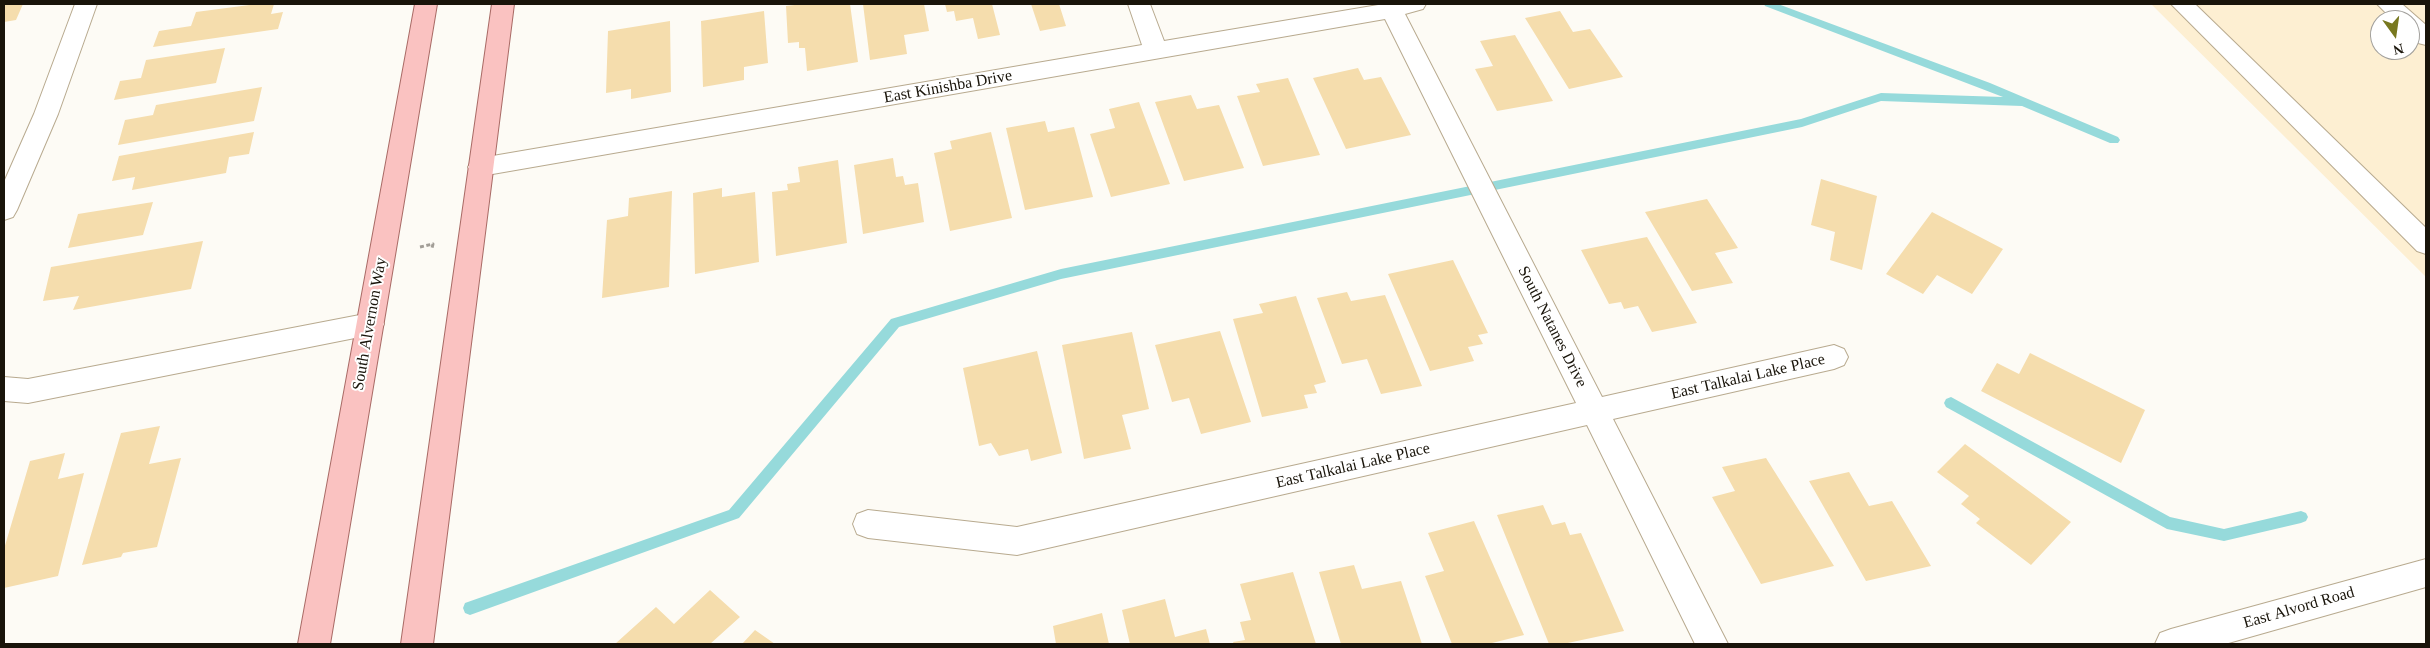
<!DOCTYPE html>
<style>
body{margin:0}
#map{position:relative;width:2430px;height:648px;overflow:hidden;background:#fdfbf5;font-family:Georgia,serif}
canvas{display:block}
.frame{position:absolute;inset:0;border:5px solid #19140a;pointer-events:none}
.north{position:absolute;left:2370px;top:10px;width:50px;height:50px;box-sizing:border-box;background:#fff;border:1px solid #a3a19d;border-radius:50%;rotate:166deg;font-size:14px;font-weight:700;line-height:20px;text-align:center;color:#19140a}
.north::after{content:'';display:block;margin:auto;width:18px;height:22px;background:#78781f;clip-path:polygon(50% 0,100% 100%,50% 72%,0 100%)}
</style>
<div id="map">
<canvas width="2430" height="648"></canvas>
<div class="frame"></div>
<div class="north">N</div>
</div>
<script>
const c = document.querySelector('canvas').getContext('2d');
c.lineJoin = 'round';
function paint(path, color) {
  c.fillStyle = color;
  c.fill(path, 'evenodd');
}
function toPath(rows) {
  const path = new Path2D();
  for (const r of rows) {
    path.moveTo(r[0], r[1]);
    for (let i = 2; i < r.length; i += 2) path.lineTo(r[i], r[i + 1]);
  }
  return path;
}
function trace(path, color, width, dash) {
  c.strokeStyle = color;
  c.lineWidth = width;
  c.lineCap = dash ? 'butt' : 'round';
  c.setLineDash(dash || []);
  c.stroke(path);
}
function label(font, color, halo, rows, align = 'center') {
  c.font = font + ' Georgia,serif';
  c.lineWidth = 4;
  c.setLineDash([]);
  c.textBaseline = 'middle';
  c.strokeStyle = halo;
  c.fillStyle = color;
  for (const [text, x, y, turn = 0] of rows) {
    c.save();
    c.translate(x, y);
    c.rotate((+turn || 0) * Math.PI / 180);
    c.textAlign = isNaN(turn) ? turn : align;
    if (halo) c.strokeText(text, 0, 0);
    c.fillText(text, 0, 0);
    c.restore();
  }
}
const built = toPath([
 [2151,4,2426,4,2426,277],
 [2380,20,2410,20,2410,50,2380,50]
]);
const stream = toPath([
 [1764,4,1778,4,1990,83,2118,137,2120,140,2118,143,2110,143,2022,106,1881,101,1802,127,1061,279,899,327,739,518,470,615,465,613,463,608,465,603,729,510,891,319,1061,269,1801,119,1881,93,2003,97,1765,6,1764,4],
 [1951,397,2170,517,2224,529,2301,511,2306,513,2308,517,2306,521,2301,523,2224,541,2167,529,1946,407,1944,403,1946,399,1951,397]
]);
const building = toPath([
 [4,4,23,4,16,20,4,22],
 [257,4,274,4,271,14,283,12,278,29,153,47,159,31,191,26,196,12],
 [803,4,850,4,858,62,807,71,805,48,799,48,799,42,788,43,786,6],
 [863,4,924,4,929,31,904,35,907,54,870,60],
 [945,4,992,4,1000,35,978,39,973,18,956,21,954,11,947,12],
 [1031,4,1059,4,1066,26,1040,31],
 [764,11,768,63,744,67,744,80,703,87,701,21],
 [1560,11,1573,32,1590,29,1623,77,1569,89,1525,18],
 [670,21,671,92,631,99,631,89,606,93,608,31],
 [1515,35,1553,101,1497,111,1475,69,1493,66,1480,41],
 [225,48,216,83,114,100,120,81,141,78,146,60],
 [1358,68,1364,80,1381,77,1411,135,1346,149,1313,78],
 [1288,78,1320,155,1263,166,1237,96,1260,92,1256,84],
 [262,87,254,121,118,145,125,120,153,115,156,105],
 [1191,95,1197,109,1219,105,1244,168,1184,181,1155,102],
 [1139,102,1170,184,1111,197,1090,134,1115,128,1109,109],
 [1045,121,1048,132,1074,127,1093,197,1025,210,1006,128],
 [254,132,249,154,229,157,226,173,132,190,135,177,112,181,119,156],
 [991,132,1012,218,950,231,934,153,952,149,950,141],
 [893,158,896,177,903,176,905,185,918,183,924,222,863,234,854,165],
 [838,160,847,243,776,256,772,192,788,190,787,184,800,182,798,167],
 [1821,179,1877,196,1862,270,1830,260,1835,232,1811,225],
 [722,188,722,197,755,192,759,262,695,274,693,193],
 [672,191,669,287,602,298,607,220,628,216,629,198],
 [1707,199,1738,248,1715,253,1733,283,1692,291,1645,212],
 [153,202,143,235,68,248,78,214],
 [1932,212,2003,249,1972,294,1937,275,1923,294,1886,274],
 [1647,237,1697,323,1652,332,1638,306,1624,309,1621,302,1609,304,1581,250],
 [203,241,191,289,73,310,79,296,43,301,51,267],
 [1453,260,1488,333,1478,335,1483,344,1468,347,1474,361,1430,371,1388,274],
 [1347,292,1351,301,1385,295,1422,386,1381,394,1367,359,1342,364,1317,298],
 [1296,296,1326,382,1314,385,1317,393,1304,395,1308,408,1262,417,1233,319,1263,313,1259,304],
 [1220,331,1251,422,1201,434,1189,398,1172,402,1155,345],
 [1132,332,1149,409,1122,415,1131,449,1084,459,1062,345],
 [1037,351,1062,453,1031,461,1028,449,999,456,991,443,979,446,963,368],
 [2030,353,2145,410,2121,463,1981,391,1997,363,2019,374],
 [160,426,149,464,181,458,157,547,123,553,121,557,82,565,121,433],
 [1965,444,2071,522,2031,565,1976,523,1980,519,1961,504,1969,496,1937,472],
 [65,453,58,479,84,473,58,576,4,588,4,549,30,461],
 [1766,458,1834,566,1761,584,1712,497,1735,491,1722,467],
 [1849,472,1869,506,1892,501,1931,566,1866,581,1809,481],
 [1543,505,1552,525,1565,522,1570,535,1581,533,1624,631,1563,644,1549,644,1497,515],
 [1474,521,1524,635,1488,644,1452,644,1425,576,1444,571,1428,533],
 [1354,565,1362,589,1401,581,1422,644,1341,644,1319,572],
 [1293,572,1316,644,1234,644,1233,642,1245,640,1240,622,1251,620,1240,584],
 [710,590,740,617,710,644,615,644,656,607,674,624],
 [1165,599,1175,637,1206,629,1210,644,1130,644,1122,610],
 [1102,613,1109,644,1056,644,1053,626],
 [755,630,775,644,742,644]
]);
const path = toPath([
 [420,247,433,244,432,248]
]);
const minor = toPath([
 [75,4,97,4,58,114,17,210,13,217,4,220,4,182,34,114,75,4],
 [1128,4,1150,4,1164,41,1384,4,1426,4,1423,9,1405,14,1602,397,1834,345,1844,349,1848,357,1844,365,1834,369,1613,419,1728,644,1695,644,1587,425,1017,555,868,538,857,534,853,524,857,514,868,510,1017,527,1576,403,1385,19,481,176,472,174,468,167,472,160,481,158,1142,45,1128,4],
 [2171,4,2195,4,2426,228,2426,254,2417,251,2171,4],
 [2377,4,2402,4,2426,25,2426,45,2418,43,2410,36,2410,20,2393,20,2377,4],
 [370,313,380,316,384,324,380,332,370,335,28,403,4,401,4,377,28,379,370,313],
 [2426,559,2426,587,2225,644,2155,644,2160,633,2171,629,2426,559]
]);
const major = toPath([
 [415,4,437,4,330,644,298,644,415,4],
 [492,4,514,4,433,644,401,644,492,4]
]);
const streetNames = [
 ["East Kinishba Drive",948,87,-10],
 ["South Alvernon Way",370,324,-80],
 ["South Natanes Drive",1552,327,63],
 ["East Talkalai Lake Place",1748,377,-13],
 ["East Talkalai Lake Place",1353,466,-13],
 ["East Alvord Road",2299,608,-16]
];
paint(built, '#fdefd2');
paint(stream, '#96dadb');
paint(building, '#f5ddad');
trace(minor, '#b8aa8f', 2);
trace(major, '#a96b66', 2);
trace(path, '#a29e97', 3, [4, 2.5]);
paint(minor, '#fff');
paint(major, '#fac2c1');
label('16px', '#19140a', '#fff', streetNames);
</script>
